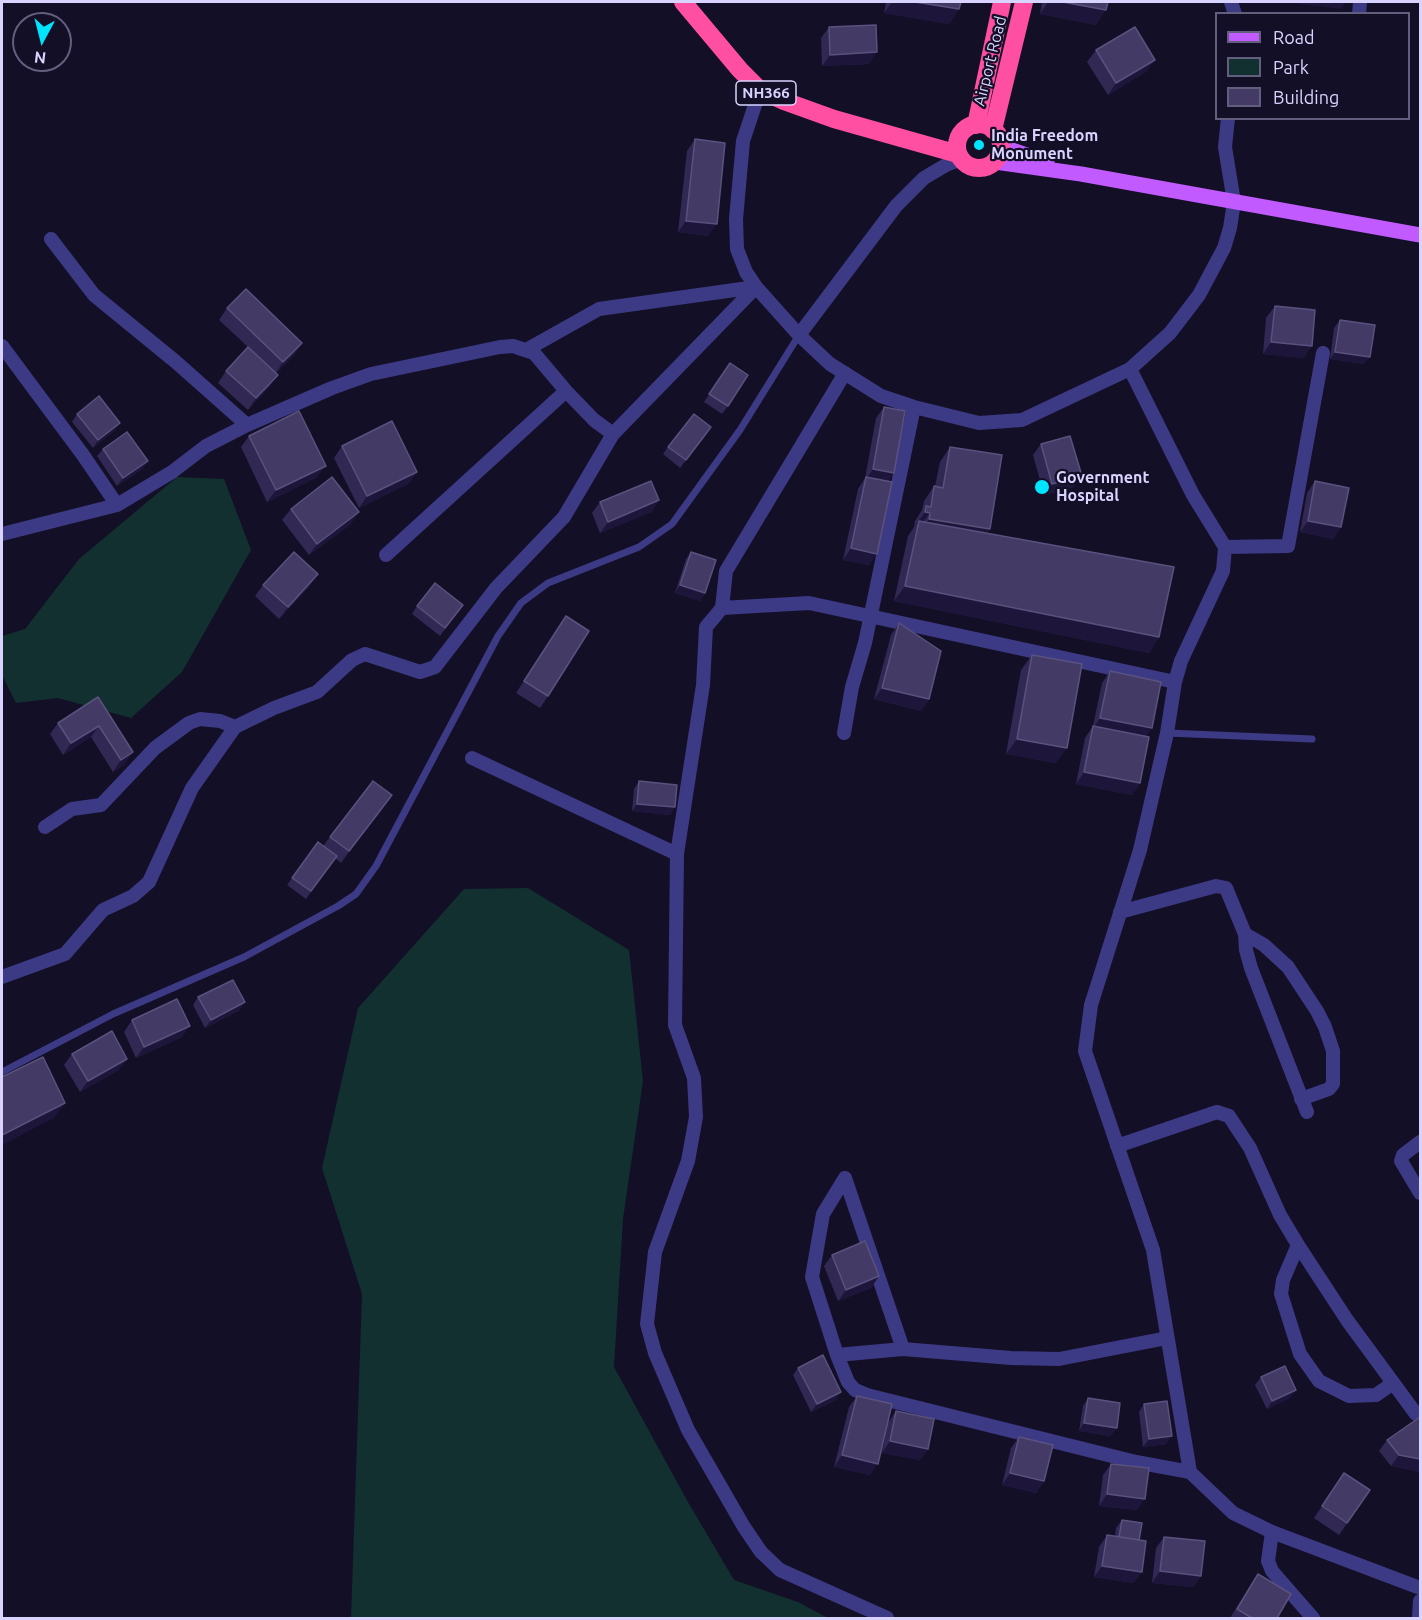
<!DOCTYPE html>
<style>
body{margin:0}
#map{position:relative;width:1422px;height:1620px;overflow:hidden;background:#130f26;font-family:Ubuntu,sans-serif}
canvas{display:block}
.frame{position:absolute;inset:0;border:3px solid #d9d4ff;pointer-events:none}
.legend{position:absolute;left:1215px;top:12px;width:195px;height:108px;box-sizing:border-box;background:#130f26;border:2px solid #625e7d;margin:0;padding:8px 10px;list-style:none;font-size:18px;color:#d9d4ff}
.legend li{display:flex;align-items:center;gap:12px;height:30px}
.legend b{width:30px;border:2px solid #625e7d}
.north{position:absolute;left:12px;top:12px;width:60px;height:60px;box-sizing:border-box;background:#130f26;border:2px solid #625e7d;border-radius:50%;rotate:187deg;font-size:16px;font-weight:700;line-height:24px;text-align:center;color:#d9d4ff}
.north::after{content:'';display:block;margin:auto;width:21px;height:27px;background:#00e5ff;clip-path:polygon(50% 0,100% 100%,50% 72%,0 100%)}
</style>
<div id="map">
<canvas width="1422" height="1620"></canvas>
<div class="frame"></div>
<ul class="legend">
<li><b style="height:8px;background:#c25bff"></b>Road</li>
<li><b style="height:16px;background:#12302f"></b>Park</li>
<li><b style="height:16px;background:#433a66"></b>Building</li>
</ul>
<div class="north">N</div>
</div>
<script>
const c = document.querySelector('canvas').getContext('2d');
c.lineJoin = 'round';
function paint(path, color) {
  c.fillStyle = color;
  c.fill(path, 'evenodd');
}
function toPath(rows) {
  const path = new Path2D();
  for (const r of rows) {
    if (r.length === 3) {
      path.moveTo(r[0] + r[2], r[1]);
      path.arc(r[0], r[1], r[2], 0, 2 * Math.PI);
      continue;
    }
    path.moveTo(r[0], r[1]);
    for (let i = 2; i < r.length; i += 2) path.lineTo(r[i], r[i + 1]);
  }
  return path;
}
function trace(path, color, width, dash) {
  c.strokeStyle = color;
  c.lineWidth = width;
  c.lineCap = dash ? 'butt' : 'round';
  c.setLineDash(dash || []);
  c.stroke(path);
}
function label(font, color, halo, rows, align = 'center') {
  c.font = font + ' Ubuntu,sans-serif';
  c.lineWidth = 4.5;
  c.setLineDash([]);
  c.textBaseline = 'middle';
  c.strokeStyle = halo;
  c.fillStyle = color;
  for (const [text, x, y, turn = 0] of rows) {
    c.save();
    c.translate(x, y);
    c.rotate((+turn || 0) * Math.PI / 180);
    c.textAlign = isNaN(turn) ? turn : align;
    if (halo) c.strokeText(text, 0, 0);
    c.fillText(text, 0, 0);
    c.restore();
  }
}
const green = toPath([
 [177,477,224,479,251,550,182,672,131,718,58,698,16,703,2,675,2,636,25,629,79,559],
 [528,888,629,950,643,1081,623,1219,614,1367,688,1502,734,1580,798,1602,828,1618,351,1618,362,1294,322,1168,358,1008,464,889]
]);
const lane = toPath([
 [1167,733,1312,739],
 [2,1072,113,1014,244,957,338,906,356,894,376,866,498,636,521,603,548,583,639,547,672,524,740,430,799,335]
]);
const street = toPath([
 [1231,2,1235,14],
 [1359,14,1360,2],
 [760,90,743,141,736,219,737,249,746,272,756,287,799,335,830,364,881,396,914,407,979,423,1022,420,1130,369,1170,333,1199,295,1224,248,1230,228,1234,202,1225,147,1228,118],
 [51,239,94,295,176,362,247,425],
 [799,335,896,206,924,178,946,165,961,159],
 [2,346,83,455,117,505],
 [526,350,599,309,756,287],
 [1130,369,1193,495,1225,547,1223,571,1181,661,1175,682,1167,733,1140,850,1091,1005,1085,1051,1153,1250,1190,1472,1233,1513,1272,1532,1420,1588],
 [2,534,117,505,172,472,206,446,247,425,332,388,371,374,500,347,513,346,534,353,566,391,594,420,613,434],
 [1225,547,1288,546,1323,353],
 [386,555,566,391],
 [722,608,726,571,845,373],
 [844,733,852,687,865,643,914,407],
 [472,758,677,854],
 [45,827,72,809,101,805,155,748,189,723,200,719,220,721,235,727],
 [1120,912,1216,886,1226,888,1245,934,1264,945,1288,967,1317,1011,1325,1027,1333,1051,1333,1084,1329,1089,1301,1099],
 [1245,934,1246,950,1251,968,1307,1112],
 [2,977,65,954,103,910,133,896,149,882,192,788,235,727,274,708,317,692,352,660,365,654,420,672,435,667,496,588,564,517,613,434,756,287],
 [1420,1142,1403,1155,1401,1161,1420,1193],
 [1117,1146,1217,1112,1229,1116,1250,1148,1280,1215,1298,1245,1347,1320,1416,1414],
 [845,1178,823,1214,812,1277,837,1355,848,1382,855,1390,867,1395,1136,1462,1190,1472],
 [845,1178,903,1349],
 [1298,1245,1283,1280,1281,1294,1300,1354,1319,1381,1349,1396,1376,1395,1393,1383],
 [837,1355,903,1349,1011,1358,1059,1359,1167,1338],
 [1272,1532,1268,1561,1272,1571,1313,1618],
 [887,1618,780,1570,761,1552,744,1527,688,1430,655,1353,647,1324,655,1252,688,1161,696,1117,694,1078,675,1025,677,854,703,685,706,627,722,608,809,603,1175,682],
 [1419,1618,1420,1601]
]);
const primary = toPath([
 [1001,146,1047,162],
 [995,162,1081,174,1420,235]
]);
const highway = toPath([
 [683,2,740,70,760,90,784,101,834,119,958,154],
 [979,146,22],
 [976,125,1002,2],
 [993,130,1024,2]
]);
const wall = toPath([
 [886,2,961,2,959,9,949,24,884,13],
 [1042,2,1108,2,1096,25,1040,14],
 [829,27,869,64,822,66,821,38],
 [1096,50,1147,71,1108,95,1087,62],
 [695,139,708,236,678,232,687,151],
 [1275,306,1304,358,1263,354,1266,318],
 [227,308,302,343,294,355,276,373,270,386,248,410,218,383,226,371,248,347,219,320],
 [1340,320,1364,364,1330,359,1334,328],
 [730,363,728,406,722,414,704,402],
 [884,407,888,482,869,565,843,560,858,489,865,478,876,418],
 [77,414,115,430,93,448,72,422],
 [706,435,680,468,663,454,668,447],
 [249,436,317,477,267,502,241,447],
 [1041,444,1074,487,1044,495,1033,455],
 [342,446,417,472,409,483,359,508,334,458],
 [950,447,987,533,1159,637,1149,653,894,601,908,536,914,527,915,521,922,510,924,501,934,486,935,486,940,462],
 [103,449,148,461,142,469,117,486,97,456],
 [1315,481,1341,527,1333,539,1300,532,1307,493],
 [659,500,651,512,600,533,592,513,600,502],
 [291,509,351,524,309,555,282,520],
 [691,552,705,593,700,601,675,593,686,559],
 [263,585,310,586,279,619,255,596],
 [463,605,440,636,412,614,417,606],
 [566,616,548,696,540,708,516,693],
 [899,623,929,699,921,711,874,699,891,635],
 [1032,655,1056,763,1006,754,1021,670],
 [1110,671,1147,736,1140,783,1132,795,1076,784,1085,738,1093,726,1102,683],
 [98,697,125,764,113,772,91,737,63,755,50,734,58,723],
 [639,781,675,807,670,815,632,811,634,789],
 [384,807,341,863,335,858,306,899,287,885,318,842,323,846,330,837],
 [198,997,240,1010,205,1028,193,1005],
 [132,1020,182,1037,136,1058,124,1032],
 [72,1054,119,1070,80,1092,64,1065],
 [832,1255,879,1276,871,1288,838,1301,824,1266],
 [798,1368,836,1400,811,1412,793,1375],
 [1261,1377,1290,1398,1267,1409,1255,1385],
 [857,1396,870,1475,834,1467,849,1407],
 [1088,1398,1111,1436,1079,1431,1083,1406],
 [1144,1404,1166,1444,1143,1447,1139,1412],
 [896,1411,928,1449,920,1460,882,1453,888,1423],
 [1019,1437,1044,1481,1036,1493,1002,1485,1011,1448],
 [1387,1440,1420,1472,1391,1466,1379,1451],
 [1111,1464,1137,1510,1099,1506,1103,1475],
 [1344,1473,1370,1490,1339,1535,1314,1518],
 [1122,1520,1134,1583,1094,1577,1099,1547,1107,1535,1115,1536,1116,1528],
 [1164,1537,1201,1576,1193,1587,1152,1583,1156,1548],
 [1258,1574,1277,1618,1230,1618,1250,1586]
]);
const shadedWall = toPath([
 [892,2,915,2,959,9,949,24,884,13],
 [1048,2,1063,2,1106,10,1096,25,1040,14],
 [1293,2,1346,2,1341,9,1292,3],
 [877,52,869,64,822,66,830,55],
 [1155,60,1147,71,1108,95,1116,83],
 [686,221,717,224,708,236,678,232],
 [1271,342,1312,346,1304,358,1263,354],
 [302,343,294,355,275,374,283,362],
 [1335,352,1370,357,1364,364,1330,359],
 [278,375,270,386,248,410,256,398],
 [120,423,115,430,93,448,98,440],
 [148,461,142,469,117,486,123,478],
 [326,466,317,477,267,502,276,490],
 [873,469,894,473,886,485,865,481],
 [417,472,409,483,359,508,367,496],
 [1082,476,1074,487,1044,495,1052,484],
 [659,500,651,512,600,533,608,522],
 [359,512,351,524,309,555,317,544],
 [925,512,930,513,919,528,919,521,914,527],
 [929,519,990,529,979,544,918,534],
 [1308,521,1341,527,1333,539,1300,532],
 [851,548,877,554,869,565,843,560],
 [318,574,310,586,279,619,288,607],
 [680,585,705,593,700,601,675,593],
 [905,586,1159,637,1149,653,894,601],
 [882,688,929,699,921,711,874,699],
 [1100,718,1152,728,1144,740,1092,730],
 [99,726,91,737,63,755,71,743],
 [1017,739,1067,748,1056,763,1006,754],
 [133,752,125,764,113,772,121,760],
 [1084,772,1140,783,1132,795,1076,784],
 [392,795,384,807,341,863,349,851],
 [637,804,675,807,670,815,632,811],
 [245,1002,240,1010,205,1028,211,1020],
 [190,1026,182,1037,136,1058,144,1047],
 [127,1059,119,1070,80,1092,88,1081],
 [65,1103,54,1118,2,1145,2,1135],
 [879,1276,871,1288,838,1301,846,1290],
 [1296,1390,1290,1398,1267,1409,1272,1401],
 [841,1392,836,1400,811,1412,817,1404],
 [1084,1423,1117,1428,1111,1436,1079,1431],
 [1172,1436,1166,1444,1143,1447,1149,1439],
 [890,1441,928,1449,920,1460,882,1453],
 [842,1455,878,1464,870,1475,834,1467],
 [1399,1455,1420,1459,1420,1472,1391,1466],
 [1010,1473,1044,1481,1036,1493,1002,1485],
 [1107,1494,1145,1499,1137,1510,1099,1506],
 [1102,1566,1142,1572,1134,1583,1094,1577],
 [1160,1571,1201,1576,1193,1587,1152,1583]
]);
const building = toPath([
 [915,2,961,2,959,9,915,2],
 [1063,2,1108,2,1106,10,1063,2],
 [876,25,877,52,830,55,829,27,876,25],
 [1135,27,1155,60,1116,83,1096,50,1135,27],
 [695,139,725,143,717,224,686,221,695,139],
 [246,289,302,343,283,362,227,308,246,289],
 [1275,306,1315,310,1312,346,1271,342,1275,306],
 [1340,320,1375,325,1370,357,1335,352,1340,320],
 [248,347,278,375,256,398,226,371,248,347],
 [730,363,748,375,728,406,709,394,730,363],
 [99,396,120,423,98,440,77,414,99,396],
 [884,407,905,411,894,473,873,469,884,407],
 [299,411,326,466,276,490,249,436,299,411],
 [694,414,711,427,686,460,668,447,694,414],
 [392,421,417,472,367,496,342,446,392,421],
 [127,432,148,461,123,478,103,449,127,432],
 [1070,436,1082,476,1052,484,1041,444,1070,436],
 [950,447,1002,455,990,529,929,519,930,513,925,512,926,506,931,507,934,486,943,488,950,447],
 [332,477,359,512,317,544,291,509,332,477],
 [866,477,892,482,877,554,851,548,866,477],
 [651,481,659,500,608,522,600,502,651,481],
 [1315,481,1349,488,1341,527,1308,521,1315,481],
 [919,521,1174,567,1159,637,905,586,919,521],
 [294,552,318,574,288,607,263,585,294,552],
 [691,552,716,560,705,593,680,585,691,552],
 [435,583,463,605,445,628,417,606,435,583],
 [566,616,589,631,548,696,524,681,566,616],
 [899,623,941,651,929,699,882,688,899,623],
 [1032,655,1082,664,1067,748,1017,739,1032,655],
 [1110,671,1161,682,1152,728,1100,718,1110,671],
 [98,697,133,752,121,760,99,726,71,743,58,723,98,697],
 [1093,726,1149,737,1140,783,1084,772,1093,726],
 [373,781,392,795,349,851,330,837,373,781],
 [639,781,677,785,675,807,637,804,639,781],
 [318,842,337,856,311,891,292,878,318,842],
 [233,980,245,1002,211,1020,198,997,233,980],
 [177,999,190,1026,144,1047,132,1020,177,999],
 [112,1031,127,1059,88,1081,72,1054,112,1031],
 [43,1057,65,1103,2,1135,2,1077,43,1057],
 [865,1241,879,1276,846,1290,832,1255,865,1241],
 [823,1355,841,1392,817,1404,798,1368,823,1355],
 [1285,1366,1296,1390,1272,1401,1261,1377,1285,1366],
 [857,1396,892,1404,878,1464,842,1455,857,1396],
 [1088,1398,1120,1403,1117,1428,1084,1423,1088,1398],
 [1167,1401,1172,1436,1149,1439,1144,1404,1167,1401],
 [896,1411,934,1419,928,1449,890,1441,896,1411],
 [1420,1417,1420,1459,1399,1455,1387,1440,1420,1417],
 [1019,1437,1053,1445,1044,1481,1010,1473,1019,1437],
 [1111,1464,1149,1468,1145,1499,1107,1494,1111,1464],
 [1344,1473,1370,1490,1347,1523,1322,1506,1344,1473],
 [1122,1520,1142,1523,1139,1540,1119,1537,1122,1520],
 [1107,1535,1146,1541,1142,1572,1102,1566,1107,1535],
 [1164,1537,1205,1541,1201,1576,1160,1571,1164,1537],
 [1258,1574,1291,1594,1277,1618,1252,1618,1237,1609,1258,1574]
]);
const markers = [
 [979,145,6,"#00e5ff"],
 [1042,487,8,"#00e5ff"]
];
const shields = [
 [766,93,60]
];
const shieldNames = [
 ["NH366",766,93]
];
const streetNames = [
 ["Airport Road",990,61,-76]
];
const poiNames = [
 ["India Freedom",991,136],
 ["Monument",991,154],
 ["Government",1056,478],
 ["Hospital",1056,496]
];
paint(green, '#12302f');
trace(lane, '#3d3a85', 7);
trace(street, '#3d3a85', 14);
trace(primary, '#c25bff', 15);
trace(highway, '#ff4fa3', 18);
paint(wall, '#312854');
paint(shadedWall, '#1d163a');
paint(building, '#433a66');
trace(building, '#5a527e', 1.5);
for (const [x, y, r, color] of markers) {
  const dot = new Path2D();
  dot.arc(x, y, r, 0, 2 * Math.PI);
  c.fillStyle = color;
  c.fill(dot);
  trace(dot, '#130f26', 2);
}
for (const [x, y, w] of shields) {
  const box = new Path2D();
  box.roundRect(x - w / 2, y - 12, w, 24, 4.5);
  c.fillStyle = '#130f26';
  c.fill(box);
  trace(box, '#d9d4ff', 1.5);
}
label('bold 15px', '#d9d4ff', null, shieldNames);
label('16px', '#d9d4ff', '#130f26', streetNames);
label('bold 16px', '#d9d4ff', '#130f26', poiNames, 'left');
</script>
